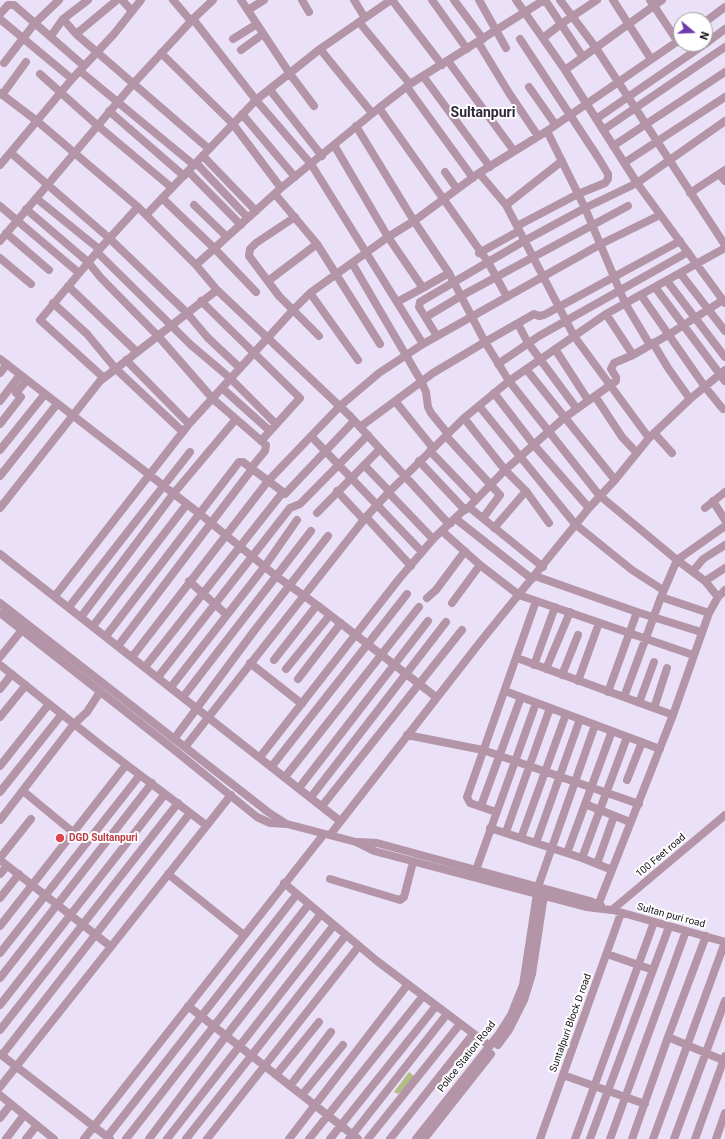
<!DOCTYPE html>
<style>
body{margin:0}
#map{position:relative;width:725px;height:1139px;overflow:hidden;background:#eae1f9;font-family:Roboto,sans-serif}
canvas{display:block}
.north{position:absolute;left:673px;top:12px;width:40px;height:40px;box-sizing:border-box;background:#fff;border:1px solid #a1a0a3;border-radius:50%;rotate:109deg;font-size:11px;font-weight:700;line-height:16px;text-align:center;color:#151119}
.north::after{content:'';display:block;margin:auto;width:14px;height:18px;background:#6e38af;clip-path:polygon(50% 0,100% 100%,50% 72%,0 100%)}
</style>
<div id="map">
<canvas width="725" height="1139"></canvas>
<div class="north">N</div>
</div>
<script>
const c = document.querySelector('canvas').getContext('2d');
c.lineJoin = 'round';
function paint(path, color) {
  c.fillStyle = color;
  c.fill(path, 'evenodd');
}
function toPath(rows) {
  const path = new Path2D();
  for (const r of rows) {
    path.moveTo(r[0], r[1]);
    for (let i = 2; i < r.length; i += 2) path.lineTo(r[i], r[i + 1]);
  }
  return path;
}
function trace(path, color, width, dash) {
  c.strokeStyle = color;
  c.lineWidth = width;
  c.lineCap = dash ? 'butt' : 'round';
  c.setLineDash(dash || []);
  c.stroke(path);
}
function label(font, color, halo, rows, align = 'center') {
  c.font = font + ' Roboto,sans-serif';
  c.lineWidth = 4;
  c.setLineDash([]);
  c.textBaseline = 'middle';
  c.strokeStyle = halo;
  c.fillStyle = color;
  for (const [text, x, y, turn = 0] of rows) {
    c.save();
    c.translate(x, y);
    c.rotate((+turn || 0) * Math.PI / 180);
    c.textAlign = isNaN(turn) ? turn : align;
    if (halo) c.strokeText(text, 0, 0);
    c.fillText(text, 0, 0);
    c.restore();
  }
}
const green = toPath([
 [409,1072,417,1078,398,1094,394,1092]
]);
const minor = toPath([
 [122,0,132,11],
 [173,0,191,21],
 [241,0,290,74,314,106],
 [302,0,309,12],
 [354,0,365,18],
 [392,0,442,65],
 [432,0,467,49],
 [454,0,483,39],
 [479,0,506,48],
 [516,0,565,70,637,183,725,303],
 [545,0,583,57],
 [560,0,596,48,725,245],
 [613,0,651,59],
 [650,0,678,42],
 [248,10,264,0],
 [0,14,8,5,14,5,84,66],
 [0,19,72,79],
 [63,19,76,34,209,149],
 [193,19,256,100,311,164,423,344],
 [359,22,410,84],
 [705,22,725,7],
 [76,34,117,0],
 [51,36,63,19,88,0],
 [543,38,561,24,597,0],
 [233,39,257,24],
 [478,42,509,93,538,136],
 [705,44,725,29],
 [320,49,372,113],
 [241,50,263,34],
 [161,53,233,124,281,188],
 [448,61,514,151],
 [4,63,35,23,59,0],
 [565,70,662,0],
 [80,71,194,165],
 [40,74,97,125,172,188],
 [423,76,490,167],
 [407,87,473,178],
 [529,87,555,124],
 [270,90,322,156],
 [0,93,37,121,138,207,196,265,217,290,350,416,446,521,451,523],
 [2,95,26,62],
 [379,108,488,262,507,297],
 [109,111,184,176],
 [242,114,295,177],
 [596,119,705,44],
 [356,126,414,221,449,273],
 [603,130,725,47],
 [547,131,585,208,625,303,650,345],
 [334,145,388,237,423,288,449,273,485,342,509,381,599,495,677,560,705,581,718,597],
 [613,146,725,72],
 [11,153,109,238,186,312,208,338,240,368],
 [203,156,256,211],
 [196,163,248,218],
 [624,163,725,97],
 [0,165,72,79,114,34,141,0],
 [188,171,241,225],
 [445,172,457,189],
 [479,173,506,205,574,336,649,438],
 [719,174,725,181],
 [690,193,725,170],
 [275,194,317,244,380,344],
 [36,198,99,249],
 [162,198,214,248,256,292],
 [194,205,227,237],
 [506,205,562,161],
 [0,206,79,273],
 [26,209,88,262,101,278,158,336,213,399,266,445,265,451,251,468],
 [146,215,256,100,320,49,391,0],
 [295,217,256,243,250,249,249,256,279,296,319,336],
 [517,226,578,194,605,183,608,179,608,174,599,159,520,39],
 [6,233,49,270],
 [0,241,133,84,193,19,213,0],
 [97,252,191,345,230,378,276,424],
 [479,253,519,231],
 [0,258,31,284],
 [352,263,421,381,426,392,428,407,431,413,448,434],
 [196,265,281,188,379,108,410,84,544,0],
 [680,273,725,331],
 [268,281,317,244],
 [667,281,725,357],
 [68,286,137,352],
 [655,287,725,381],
 [310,293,358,360],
 [641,295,705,387,723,409],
 [201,301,300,398,261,441],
 [397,302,423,288],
 [53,303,87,334,116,369,183,432],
 [606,314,633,355],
 [426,317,461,296,628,206],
 [518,324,528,343,577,409],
 [437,336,419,307,420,302,524,241,585,208,637,183,725,121],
 [653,343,668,368,690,399],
 [555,349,588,400],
 [0,359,200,514,276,576,317,605,436,697],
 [126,360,189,424],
 [498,364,539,336,688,252],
 [526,369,615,480],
 [0,373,7,364],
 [104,378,40,320,97,252,138,207],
 [222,388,270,431],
 [494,393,534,445,589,508],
 [595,396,622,437,636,452],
 [0,401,20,375],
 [395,401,433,448],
 [479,406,575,524,632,570,663,590],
 [464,418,505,470,526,491,549,523],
 [0,424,21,397,16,393,27,380],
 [360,427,433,373,485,342,534,314,539,316,544,315,680,241],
 [654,433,672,453],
 [311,436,422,552],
 [446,436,500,495,483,518],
 [0,450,45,394],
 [430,451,476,499],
 [419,461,465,510],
 [364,465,389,491],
 [0,476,57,404],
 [337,491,364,520],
 [388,492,433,539],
 [713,501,725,520],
 [0,508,100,381,217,290],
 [468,508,505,470,564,418,616,381,616,377,611,369,614,363,633,355,668,335,723,300],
 [705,508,725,492],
 [317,513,380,449],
 [366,517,411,566],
 [456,519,532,579],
 [494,528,526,491],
 [442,531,480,565,519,595,693,655],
 [0,554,340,821],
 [693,571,703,559,725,545],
 [535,576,637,612,701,632],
 [189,581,227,615],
 [705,581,725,568],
 [55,596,189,424,294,309,310,293,388,237,414,221,479,173,547,131,681,39],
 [661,597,709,613],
 [427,598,436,590,465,551],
 [0,603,268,812,285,823],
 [452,603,480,565],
 [69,607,190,452],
 [0,613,172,748,257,817,270,823,287,824,356,842,374,851,586,907,612,910,725,815],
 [81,617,174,493,236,419],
 [93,626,187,504],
 [106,636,239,462,243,462,283,492],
 [118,646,252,469],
 [0,657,22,630],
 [132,657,268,481,340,406,379,373,423,344,601,244,660,215],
 [517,658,673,715],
 [274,660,317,605],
 [250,663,302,704],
 [0,665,103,747,206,825],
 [534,665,555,607],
 [145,667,283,492,285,494,354,421],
 [286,669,330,615],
 [546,669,570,612],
 [562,675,578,635],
 [158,677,290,508,300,504,368,435],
 [298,679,341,623],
 [578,681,599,623],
 [171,687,265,566,297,520],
 [0,689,12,674],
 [505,691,660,749],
 [608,692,637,612],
 [183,697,311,531],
 [624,697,661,597,677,560,725,526],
 [639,703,654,662],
 [654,708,667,668],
 [0,717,26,685],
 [407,735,483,750,639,804],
 [174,739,254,631,328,536],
 [185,747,366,517,390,491,464,418,509,381,606,314,725,248],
 [260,757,399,579,435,537,466,508,470,508,543,567],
 [0,766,49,704],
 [272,766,407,594],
 [285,777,419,607],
 [627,780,642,742],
 [299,788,428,621],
 [23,791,74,833],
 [0,792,62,714],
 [311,797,446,622],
 [585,804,630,822],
 [322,806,462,630],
 [481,806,521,697],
 [496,812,470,803,467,797,536,601],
 [0,820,74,724,87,712,100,692],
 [490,828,582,858,612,870],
 [506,832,550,708],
 [330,835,481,641,589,508,615,480,649,438,690,399,725,370],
 [521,838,566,714],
 [359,842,377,843,590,901,601,906],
 [536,843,580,719],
 [567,853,612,731],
 [0,858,31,819],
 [582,858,627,737],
 [0,860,110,946],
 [597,864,614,816],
 [476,870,536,703],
 [0,874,7,866],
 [168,874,244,935],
 [330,879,400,900,404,897,413,862],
 [284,883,377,961,490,1046],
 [0,898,19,874],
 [597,908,673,715,709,613,718,597,725,590],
 [616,911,725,942],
 [0,926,126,765],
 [0,953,140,775],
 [607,954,653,970],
 [0,978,152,783],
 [0,1005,165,794],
 [188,1006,358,1139],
 [0,1030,178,803],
 [668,1037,725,1061],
 [498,1045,509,1030,524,1000,532,974,545,889],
 [0,1054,110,1139],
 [2,1055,190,813],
 [276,1075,319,1022],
 [563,1075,645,1104],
 [290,1086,331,1032],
 [0,1087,231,795],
 [0,1095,54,1139],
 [302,1095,343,1045],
 [0,1118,11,1104],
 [107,1137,297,894],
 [6,1139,24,1115],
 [26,1139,37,1125],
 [84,1139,324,834],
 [126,1139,309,904],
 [149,1139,226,1036,321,914],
 [167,1139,334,925],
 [186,1139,346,935],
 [207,1139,359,946],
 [289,1139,408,984],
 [309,1139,423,996],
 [330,1139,436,1006],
 [349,1139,447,1014],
 [368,1139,460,1024],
 [390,1139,473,1034],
 [416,1139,499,1034,511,1015,523,985,538,887,595,725],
 [424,1139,491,1054],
 [540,1139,621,913],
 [575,1139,654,922],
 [590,1139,669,927],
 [610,1139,686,931],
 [632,1139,668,1037,706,936],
 [653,1139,725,942],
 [674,1139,725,1001],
 [695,1139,725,1056],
 [716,1139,725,1113]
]);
const markers = [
 [60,838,5,"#e0444e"]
];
const healthNames = [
 ["DGD Sultanpuri",69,838]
];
const streetNames = [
 ["100 Feet road",661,856,-40],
 ["Sultan puri road",671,916,15],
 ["Suntalpuri Block D road",571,1023,-70],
 ["Police Station Road",467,1057,-52]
];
const districtNames = [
 ["Sultanpuri",483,113]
];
paint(green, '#b2bc85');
trace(minor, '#b395a7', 8);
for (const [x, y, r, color] of markers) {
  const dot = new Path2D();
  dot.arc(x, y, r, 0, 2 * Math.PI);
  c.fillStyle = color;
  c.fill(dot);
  trace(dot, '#fff', 1.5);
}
label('bold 10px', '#be3a42', '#fff', healthNames, 'left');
label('10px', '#151119', '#fff', streetNames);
label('bold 14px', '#30293b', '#fff', districtNames);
</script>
